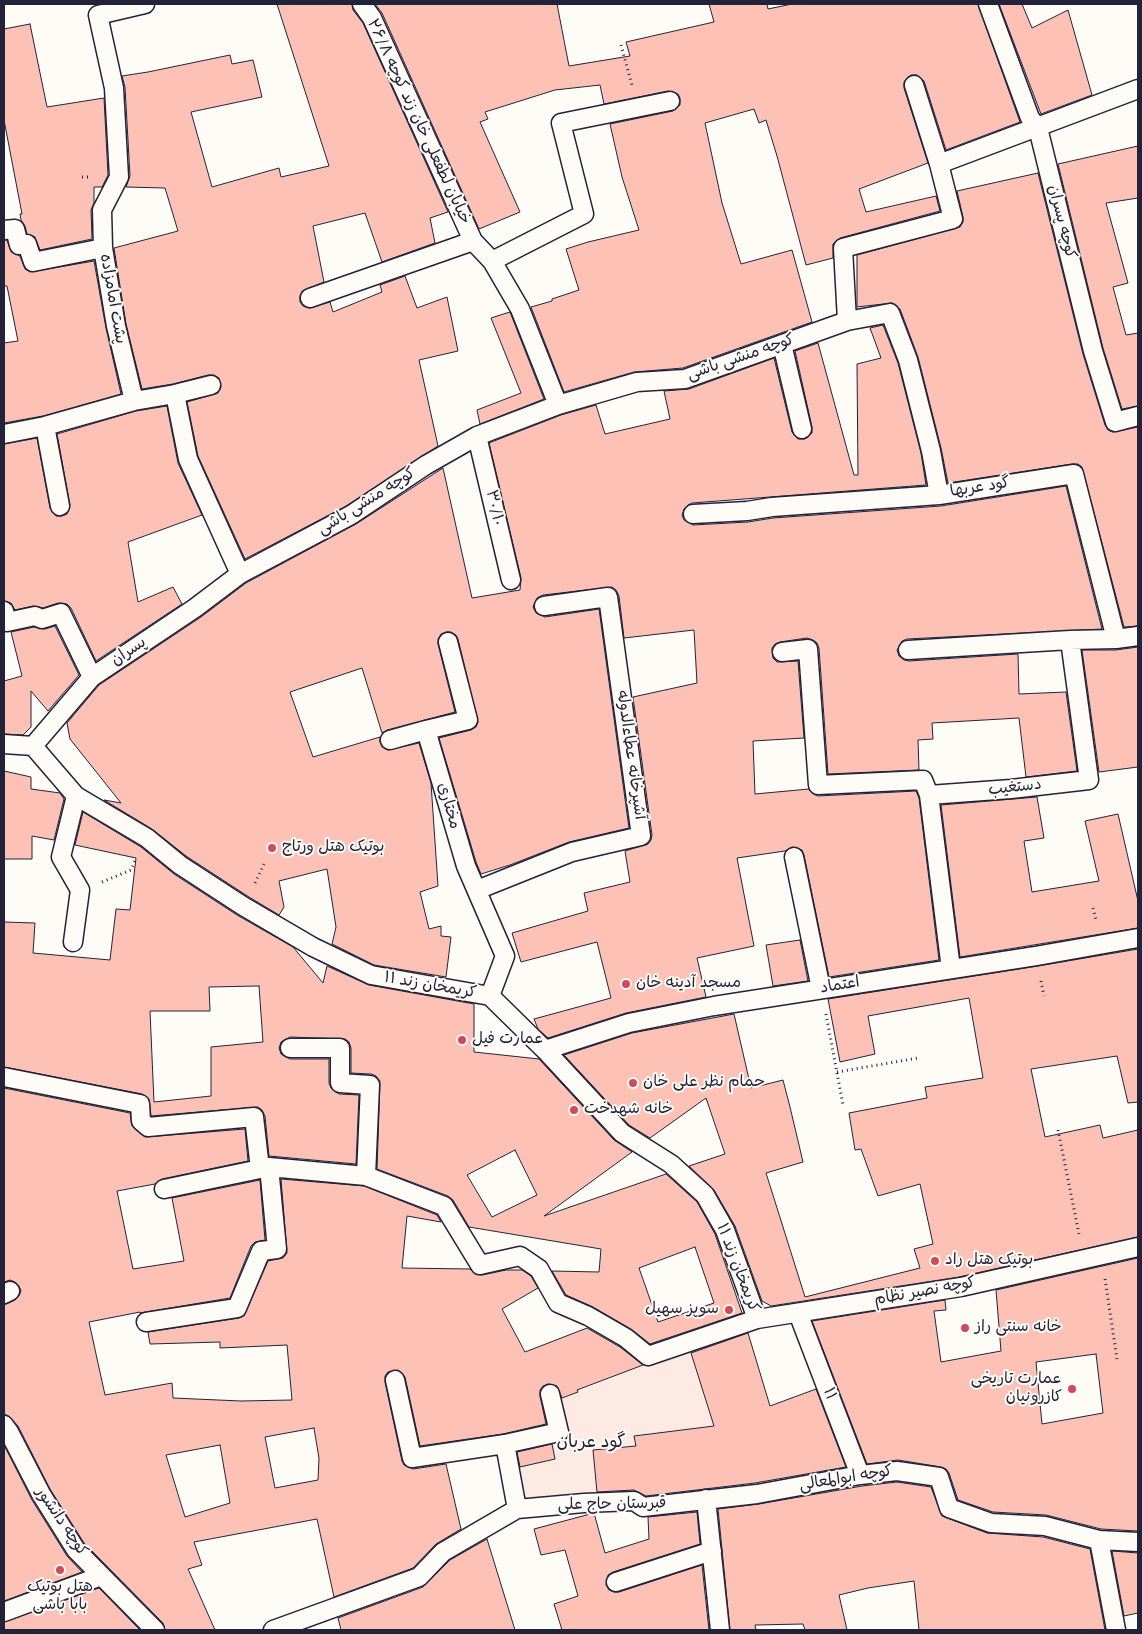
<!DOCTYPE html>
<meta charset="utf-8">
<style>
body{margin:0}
#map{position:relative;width:1142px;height:1634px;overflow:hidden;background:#fdfcf7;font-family:Mynerve,sans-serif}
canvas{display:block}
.frame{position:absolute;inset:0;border:5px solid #22223b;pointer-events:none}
</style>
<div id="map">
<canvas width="1142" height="1634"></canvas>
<div class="frame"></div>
</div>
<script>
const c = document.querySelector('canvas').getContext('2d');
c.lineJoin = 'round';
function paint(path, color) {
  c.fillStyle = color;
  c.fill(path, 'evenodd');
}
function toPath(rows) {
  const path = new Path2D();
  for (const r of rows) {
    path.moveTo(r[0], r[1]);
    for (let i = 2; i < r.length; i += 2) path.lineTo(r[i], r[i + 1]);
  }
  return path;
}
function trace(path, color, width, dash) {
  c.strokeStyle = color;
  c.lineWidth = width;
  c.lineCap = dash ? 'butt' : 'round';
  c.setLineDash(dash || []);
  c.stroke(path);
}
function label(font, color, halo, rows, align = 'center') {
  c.font = font + ' Mynerve,"Playpen Sans Arabic",sans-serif';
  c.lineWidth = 4;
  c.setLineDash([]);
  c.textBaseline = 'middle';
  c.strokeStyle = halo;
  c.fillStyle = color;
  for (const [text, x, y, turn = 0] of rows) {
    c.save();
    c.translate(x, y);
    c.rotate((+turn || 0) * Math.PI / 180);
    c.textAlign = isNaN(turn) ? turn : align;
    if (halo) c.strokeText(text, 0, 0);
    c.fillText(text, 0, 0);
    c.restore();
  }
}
const built = toPath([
 [689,1346,710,1415,731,1413,736,1469,742,1490,647,1502,646,1495,526,1502,515,1450,568,1438,560,1399]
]);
const building = toPath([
 [277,4,352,4,353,10,363,23,448,212,430,218,435,243,382,262,365,213,313,226,324,282,302,291,300,296,300,302,303,306,309,308,330,302,333,312,382,292,380,285,405,276,417,308,447,297,458,351,419,360,438,446,346,506,245,559,198,456,187,402,218,393,221,387,219,378,214,375,208,375,173,384,142,389,126,324,114,248,178,231,165,188,126,187,130,176,125,87,122,76,148,72,230,55,232,64,253,60,262,97,191,112,212,187,279,168,281,177,329,166,277,4],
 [375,4,557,4,569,66,630,56,626,42,714,22,709,4,767,4,768,9,792,4,978,4,1020,122,946,150,924,81,917,75,911,75,907,78,904,82,904,88,928,163,859,189,866,212,936,196,940,211,840,238,833,244,833,258,806,265,777,156,766,120,759,123,754,109,705,123,722,203,741,264,792,250,812,322,683,368,634,372,564,392,531,307,552,301,552,299,579,290,566,249,588,242,639,230,622,177,610,124,673,111,680,105,680,98,678,94,668,91,604,104,600,85,555,90,485,112,488,119,480,122,520,212,479,229,382,13,375,4],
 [999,4,1022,4,1032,28,1068,10,1092,95,1041,114,999,4],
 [30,24,47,107,104,98,108,175,102,187,94,187,94,203,91,210,92,239,40,250,35,237,27,234,25,226,21,220,20,214,22,214,4,120,4,29,30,24],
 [1138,146,1138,198,1106,203,1128,283,1113,287,1126,335,1138,333,1138,406,1122,409,1103,348,1058,164,1138,146],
 [1038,173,1083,354,1105,425,1108,430,1113,432,1138,427,1138,626,1124,627,1082,467,1078,464,1072,464,948,483,941,448,918,357,900,309,892,303,857,307,857,255,960,227,963,222,963,217,957,191,1038,173],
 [4,240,7,240,11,252,20,256,25,269,30,272,94,261,106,328,121,394,43,416,4,423,4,343,18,341,7,286,4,286,4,240],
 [510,312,544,399,480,424,477,410,521,393,491,318,510,312],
 [883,325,898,363,921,453,926,485,692,503,688,505,684,509,682,515,684,520,693,525,748,522,773,518,941,506,1066,486,1102,629,907,639,902,641,897,650,899,656,904,660,909,661,1018,654,1019,694,1066,692,1077,771,1026,777,1019,718,932,723,933,739,918,740,919,770,828,774,819,648,817,643,813,640,807,638,780,642,775,644,772,648,773,658,777,662,798,661,804,738,753,741,755,794,809,789,813,794,818,796,916,791,919,798,939,960,829,977,804,855,802,850,792,847,785,851,737,858,754,946,697,958,706,997,626,1013,548,1038,538,1029,534,1019,611,998,597,942,521,962,512,933,588,911,584,893,630,882,625,851,648,844,651,840,652,835,633,697,697,683,694,630,624,638,619,596,616,590,612,587,543,595,537,598,533,607,536,613,545,617,599,609,629,828,569,842,510,865,481,874,476,862,439,738,471,730,476,727,478,722,458,639,456,635,451,632,446,632,441,634,438,639,438,644,455,712,387,730,382,733,362,668,290,692,313,757,380,737,380,742,382,747,388,750,419,743,431,783,438,886,420,892,429,929,441,926,441,936,451,937,446,977,374,965,332,944,336,927,327,869,279,881,284,907,279,915,249,897,186,856,152,829,104,800,121,803,70,739,67,723,99,685,201,617,246,583,356,524,443,468,472,598,520,590,521,578,489,443,561,415,596,405,605,434,670,419,664,391,689,389,774,358,792,432,798,439,805,439,812,433,812,427,795,351,818,343,854,475,858,475,857,364,881,358,870,328,883,325],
 [167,406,178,463,202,515,128,542,138,602,173,587,182,604,96,661,71,608,67,604,58,603,43,608,33,606,15,610,11,603,4,601,4,444,37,438,50,508,56,516,62,516,67,514,70,505,57,434,136,411,167,406],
 [55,626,79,675,48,711,31,691,31,727,23,735,4,734,4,681,22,676,11,632,34,627,45,629,55,626],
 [1138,647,1138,767,1099,772,1082,650,1116,650,1138,647],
 [4,771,31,777,31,789,60,793,64,799,54,840,32,836,32,859,4,859,4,771],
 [1037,797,1044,838,1024,841,1032,892,1099,881,1085,821,1118,814,1138,901,1138,928,960,957,941,805,1037,797],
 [83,812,141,847,174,874,237,915,293,947,323,983,327,966,369,985,474,1004,474,1052,539,1059,614,1140,632,1152,544,1216,666,1174,697,1202,715,1234,742,1313,650,1344,631,1329,593,1307,566,1295,552,1271,599,1272,601,1249,469,1227,453,1200,448,1196,377,1169,380,1081,376,1076,371,1074,351,1073,351,1048,349,1042,345,1039,290,1037,281,1042,279,1048,281,1054,290,1059,329,1059,329,1083,331,1088,339,1094,359,1095,356,1164,269,1156,265,1116,262,1110,258,1107,151,1116,149,1099,142,1094,4,1067,4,922,35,923,33,953,110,960,116,909,130,910,136,858,75,845,83,812],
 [259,986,263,1042,211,1047,211,1096,154,1102,150,1011,210,1011,209,987,259,986],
 [515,1150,537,1195,492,1217,467,1175,515,1150],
 [695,1247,714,1303,658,1322,639,1268,695,1247],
 [800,940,808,981,773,986,766,945,800,940],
 [1138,949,1138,1102,1128,1103,1117,1056,1031,1069,1045,1137,1100,1125,1103,1138,1138,1130,1138,1237,959,1277,771,1306,762,1301,735,1226,714,1190,689,1166,725,1154,706,1098,650,1138,629,1125,564,1055,632,1033,734,1014,751,1088,783,1080,790,1107,803,1162,766,1173,805,1297,920,1268,914,1249,933,1244,920,1184,878,1196,861,1149,855,1150,849,1113,927,1098,925,1087,983,1078,969,998,868,1016,875,1054,840,1062,828,999,1038,966,1138,949],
 [4,1088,130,1113,132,1126,145,1137,245,1129,248,1161,162,1179,155,1184,117,1191,133,1269,184,1261,172,1198,260,1180,265,1240,255,1242,251,1246,230,1298,140,1313,140,1312,89,1322,105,1395,172,1383,173,1398,241,1401,292,1400,287,1345,220,1348,220,1342,150,1344,148,1332,239,1318,244,1316,268,1261,283,1258,287,1253,281,1179,364,1186,437,1215,441,1222,407,1216,402,1268,470,1269,475,1274,482,1275,506,1270,522,1270,531,1276,538,1288,502,1309,525,1352,587,1328,620,1347,643,1365,577,1390,578,1392,562,1398,557,1386,548,1384,543,1386,540,1390,540,1396,546,1424,503,1434,420,1446,405,1377,402,1373,398,1370,388,1372,385,1376,385,1382,402,1461,404,1465,413,1469,446,1464,461,1529,436,1544,413,1568,334,1597,317,1519,194,1542,202,1565,188,1569,215,1630,165,1630,163,1623,84,1543,50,1489,18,1426,9,1416,4,1414,4,1305,15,1300,19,1296,21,1291,19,1286,15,1282,10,1280,4,1282,4,1088],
 [314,1428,319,1458,318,1480,275,1488,265,1437,314,1428],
 [220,1445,230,1503,185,1517,166,1455,220,1445],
 [1138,1258,1138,1531,1101,1529,1046,1515,993,1512,958,1500,949,1473,946,1469,941,1467,898,1460,867,1464,812,1321,945,1300,946,1310,934,1311,941,1362,1001,1351,996,1290,1138,1258],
 [1096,1354,1103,1413,1042,1424,1036,1362,1096,1354],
 [748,1333,770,1406,816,1389,846,1467,755,1483,646,1496,634,1490,597,1492,593,1450,636,1446,634,1436,714,1426,691,1353,748,1333],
 [552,1444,555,1459,520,1467,517,1452,552,1444],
 [4,1445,32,1500,67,1556,82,1572,4,1601,4,1445],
 [897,1482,931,1487,942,1516,987,1533,1043,1537,1090,1549,1105,1630,919,1630,914,1581,868,1588,839,1595,847,1630,805,1630,803,1624,755,1625,756,1630,730,1630,718,1509,759,1504,862,1486,897,1482],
 [697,1512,700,1544,613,1572,608,1575,606,1585,609,1590,614,1592,619,1592,702,1565,709,1630,562,1630,554,1604,578,1596,565,1550,541,1555,534,1529,594,1513,605,1553,649,1539,648,1517,697,1512],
 [487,1539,515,1630,341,1630,338,1618,423,1587,450,1560,487,1539],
 [1112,1551,1138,1553,1138,1613,1124,1616,1112,1551],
 [99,1588,140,1630,4,1630,4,1622,99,1588]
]);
const path = toPath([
 [621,45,632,85],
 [82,177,91,177],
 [102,882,131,870,135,861],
 [255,883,264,864],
 [1093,908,1096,920],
 [1041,981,1044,996],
 [826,1014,843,1105],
 [837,1072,918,1058],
 [1058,1130,1079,1234],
 [1105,1279,1117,1359]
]);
const lane = toPath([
 [145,4,98,15,114,88,119,177,102,210,103,248,116,326,134,401,175,394,188,459,240,574],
 [362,4,372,18,473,241,492,261,520,309,558,405],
 [988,4,1030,118,1038,128,1093,351,1115,422,1138,416],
 [914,85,939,164],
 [4,230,15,229,19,245,27,244,33,262,103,248],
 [492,261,584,214,561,123,670,101],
 [310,298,473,241],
 [847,321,890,313,908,360,931,451,939,495],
 [782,344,802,429],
 [175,394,211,385],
 [45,426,60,506],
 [4,434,45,426,134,401],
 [477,436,511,580],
 [693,514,747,511,772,507,939,495,1074,474,1116,639],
 [4,611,7,622,35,616,42,619,61,613,92,677],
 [448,642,468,720,426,730,466,866,505,956,490,996],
 [908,650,1070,640],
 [782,652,808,649,818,785,923,780,929,795],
 [390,740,426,730],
 [4,744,33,746,76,796,147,838,180,865,243,906,313,947,371,975,490,996,545,1050,622,1133,671,1164,705,1195,725,1230,757,1319,961,1287,1138,1247],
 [33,746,92,677,195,608,240,574,351,515,426,465,477,436,558,405,637,382,685,379,847,321,843,248,953,219,939,164,1138,89],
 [794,857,821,989],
 [477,890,572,852,641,836,608,597,544,606],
 [73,942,80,890,61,857,76,796],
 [951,969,929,795,1011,789,1089,780,1070,640,1116,639,1138,636],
 [290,1048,340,1048,340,1083,370,1085,366,1176],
 [545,1050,629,1023,714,1006,1036,956,1138,938],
 [4,1077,140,1104,141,1121,148,1127,254,1117,260,1169,269,1167,366,1176,444,1206,480,1265,520,1256,539,1269,558,1303,588,1316,626,1338,648,1356,757,1319],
 [164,1189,260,1169],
 [4,1294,10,1291],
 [798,1313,860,1475],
 [146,1322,237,1308,261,1251,277,1249,269,1167],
 [395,1380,412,1458,505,1444],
 [4,1425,9,1432,41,1494,76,1550,155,1630],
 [706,1499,720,1630],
 [517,1509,505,1444,559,1432,550,1394],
 [1099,1540,1116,1630],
 [616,1582,712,1551],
 [4,1612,101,1576],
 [273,1630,419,1577,443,1552,517,1509,584,1503,634,1501,643,1507,757,1494,860,1475,897,1471,939,1477,949,1508,991,1523,1045,1526,1099,1540,1138,1542]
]);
const markers = [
 [272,848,5,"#d1495b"],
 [626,984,5,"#d1495b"],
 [462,1040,5,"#d1495b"],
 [633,1083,5,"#d1495b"],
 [574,1110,5,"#d1495b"],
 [935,1261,5,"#d1495b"],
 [729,1310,5,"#d1495b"],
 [965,1328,5,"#d1495b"],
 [1072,1389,5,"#d1495b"],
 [60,1570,5,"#d1495b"]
];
const streetNames = [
 ["خیابان لطفعلی خان زند کوچه ۲۶/۸",418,122,65],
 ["کوچه پسران",1061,222,76],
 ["پشت امامزاده",112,299,80],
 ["کوچه منشی باشی",741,358,-19],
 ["گود عربها",980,488,-9],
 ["کوچه منشی باشی",367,502,-32],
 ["۳۰/۱۰",494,508,77],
 ["پسران",129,652,-34],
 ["آشپرخانه عطاءالدوله",630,755,82],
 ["دستغیب",1015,788,-6],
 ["مختاری",448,806,74],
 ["کریمخان زند ۱۱",430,986,10],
 ["اعتماد",840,986,-9],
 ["کریمخان زند ۱۱",737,1268,69],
 ["کوچه نصیر نظام",925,1292,-10],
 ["۱۱",829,1394,69],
 ["کوچه ابوالمعالی",846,1479,-9],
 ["قبرستان حاج علی",612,1505,-1],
 ["کوچه دانشور",61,1522,56]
];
const poiNames = [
 ["بوتیک هتل ورتاج",282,848],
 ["مسجد آدینه خان",636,984],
 ["عمارت فیل",472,1040],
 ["حمام نظر علی خان",643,1083],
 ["خانه شهدخت",584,1110],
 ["بوتیک هتل راد",945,1261],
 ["سوپز سهیل",719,1310,"right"],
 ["خانه سنتی راز",975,1328],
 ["عمارت تاریخی",1062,1380,"right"],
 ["کازرونیان",1062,1398,"right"],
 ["هتل بوتیک",60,1588,"center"],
 ["بابا باشی",60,1606,"center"]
];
const neighbourhoodNames = [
 ["گود عربان",591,1443]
];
paint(built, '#fdebe3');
paint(building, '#fdc2b5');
trace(building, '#22223b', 1);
trace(lane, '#22223b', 21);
trace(path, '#22223b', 3, [1, 4]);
trace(lane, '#fdfcf7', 18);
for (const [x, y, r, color] of markers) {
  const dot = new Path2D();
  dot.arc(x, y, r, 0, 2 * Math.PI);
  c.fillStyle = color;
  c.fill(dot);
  trace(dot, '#fdfcf7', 2);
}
label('16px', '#22223b', '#fdfcf7', streetNames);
label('16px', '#22223b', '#fdfcf7', poiNames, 'left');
label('18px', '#22223b', '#fdfcf7', neighbourhoodNames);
</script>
